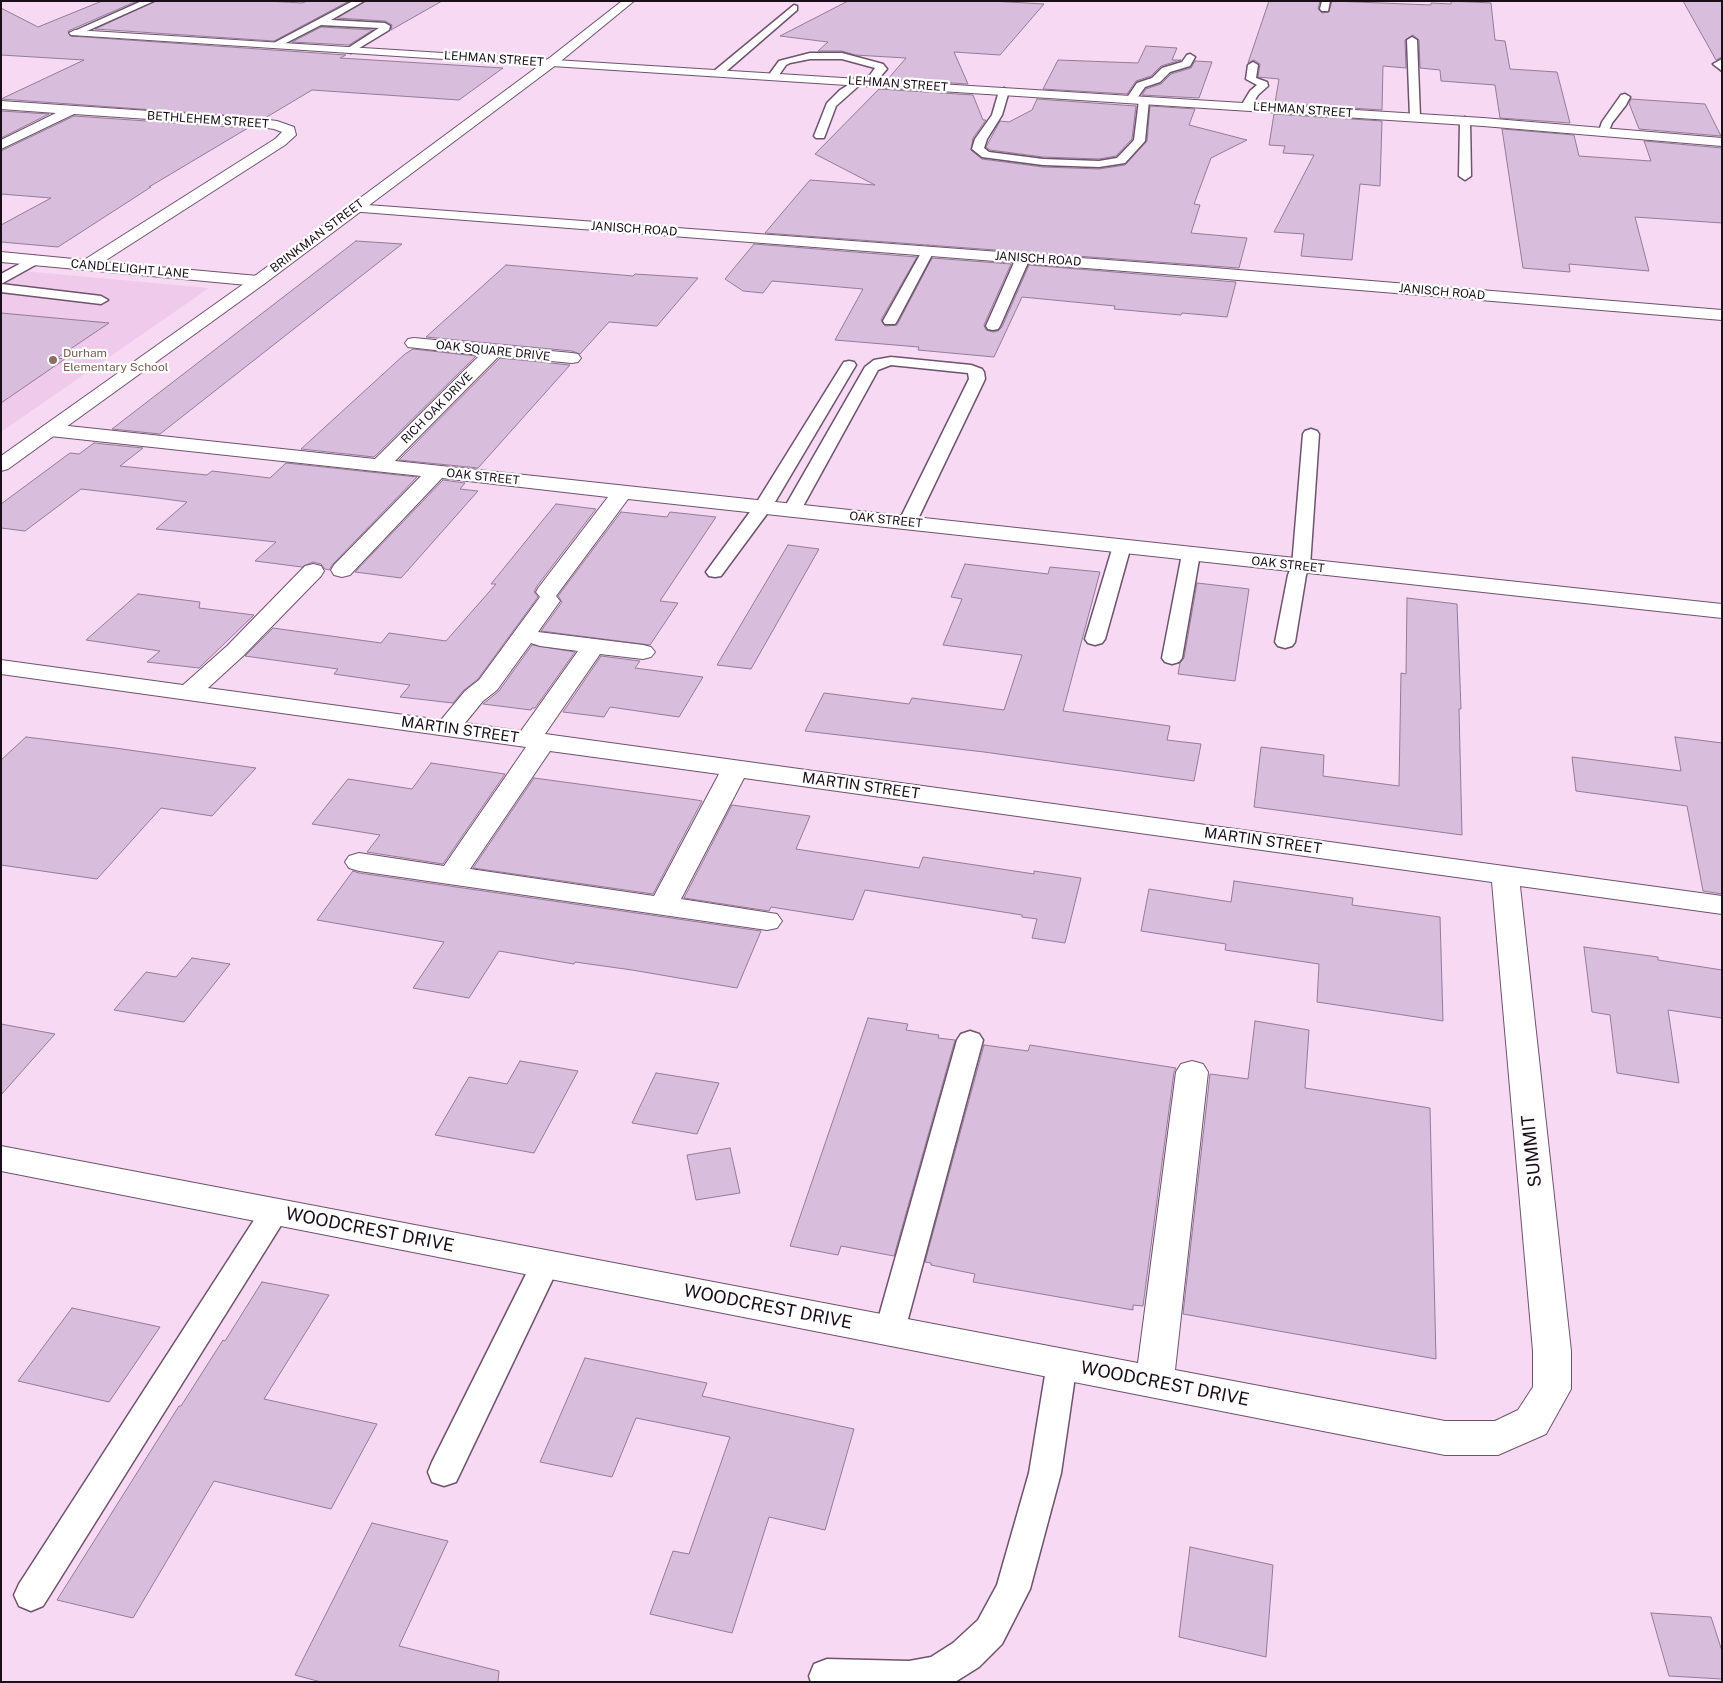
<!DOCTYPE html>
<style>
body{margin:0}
#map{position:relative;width:1723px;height:1683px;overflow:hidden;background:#f7d9f4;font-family:"Public Sans",sans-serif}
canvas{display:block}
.frame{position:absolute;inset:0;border:2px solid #1a0f19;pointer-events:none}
</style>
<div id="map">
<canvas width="1723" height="1683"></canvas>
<div class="frame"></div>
</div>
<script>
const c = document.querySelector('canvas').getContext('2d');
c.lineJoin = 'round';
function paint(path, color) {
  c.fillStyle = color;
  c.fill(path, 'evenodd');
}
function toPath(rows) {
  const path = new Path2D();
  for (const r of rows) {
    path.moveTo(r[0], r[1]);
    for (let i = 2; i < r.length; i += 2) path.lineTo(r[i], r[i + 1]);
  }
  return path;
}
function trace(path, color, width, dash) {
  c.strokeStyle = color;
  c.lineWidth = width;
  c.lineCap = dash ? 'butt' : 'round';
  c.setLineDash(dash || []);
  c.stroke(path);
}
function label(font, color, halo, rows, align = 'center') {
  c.font = font + ' "Public Sans",sans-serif';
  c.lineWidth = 4.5;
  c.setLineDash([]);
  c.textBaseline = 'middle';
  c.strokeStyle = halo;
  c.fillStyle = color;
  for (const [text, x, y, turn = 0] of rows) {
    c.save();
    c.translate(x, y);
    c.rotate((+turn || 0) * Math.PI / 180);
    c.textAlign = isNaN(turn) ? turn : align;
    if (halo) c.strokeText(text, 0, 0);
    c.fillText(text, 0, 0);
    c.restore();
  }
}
const built = toPath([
 [1,269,209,288,1,432]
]);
const building = toPath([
 [102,1,137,1,68,31,70,36,346,55,340,58,503,68,459,100,312,90,265,118,1,99,84,60,1,55,1,8,38,27,102,1],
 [156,1,267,1,302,3,307,1,349,1,274,41,95,29,156,1],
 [366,1,442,1,391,30,392,25,385,21,337,18,366,1],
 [848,1,991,1,1044,4,1000,55,954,52,968,84,888,79,906,58,855,55,842,51,818,51,828,42,780,36,848,1],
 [1269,1,1320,1,1318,9,1322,13,1329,12,1332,1,1431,5,1431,3,1451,4,1451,1,1491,3,1495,40,1505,41,1510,69,1557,72,1570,123,1500,118,1495,85,1441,81,1440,70,1420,68,1419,40,1413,35,1405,40,1406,68,1383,66,1382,110,1275,103,1279,79,1258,77,1260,64,1254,60,1248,63,1269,1],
 [1683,1,1722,1,1722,57,1716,60,1683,1],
 [321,27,373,30,349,45,292,42,321,27],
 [1146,46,1177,48,1172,60,1181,60,1161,66,1151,76,1136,81,1127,94,1043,89,1058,60,1138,63,1146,46],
 [1195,61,1212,62,1199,98,1142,95,1146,89,1161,84,1171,74,1191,68,1195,61],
 [879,89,973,95,983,120,986,120,973,138,971,150,982,159,1043,167,1099,169,1125,165,1147,141,1150,106,1195,109,1189,125,1247,140,1211,158,1194,204,1200,205,1191,233,1247,238,1239,268,765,233,810,180,875,185,815,154,879,89],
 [1037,99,1136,106,1132,139,1116,156,1099,159,1043,157,990,150,986,147,1000,121,1009,122,1032,110,1037,99],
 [1631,99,1705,104,1721,136,1639,129,1629,103,1631,99],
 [1,111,49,114,1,138,1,111],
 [1274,114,1382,121,1380,186,1360,184,1352,260,1301,256,1304,234,1274,232,1314,155,1283,153,1285,146,1269,145,1274,114],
 [74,116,248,128,149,187,151,187,58,247,1,242,1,225,51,198,1,194,1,151,74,116],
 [1502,129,1574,135,1579,156,1651,161,1644,141,1722,148,1722,223,1635,217,1649,271,1569,264,1570,272,1523,268,1502,129],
 [356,241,402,244,160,434,112,429,356,241],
 [754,244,917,257,881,320,885,326,897,325,932,258,1011,264,984,325,986,330,993,332,998,331,1002,327,1029,265,1236,282,1227,317,1182,313,1181,315,1114,309,1115,306,1022,297,994,357,918,350,919,347,835,340,863,289,772,281,763,293,743,291,725,279,754,244],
 [506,265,633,276,635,274,698,278,657,326,609,322,580,354,572,351,426,337,506,265],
 [1,313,109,323,57,358,65,359,1,403,1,313],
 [413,349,476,356,374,457,301,449,405,354,413,349],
 [500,358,570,365,478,468,399,460,500,358],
 [94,443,143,448,120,466,207,475,212,471,270,478,286,463,417,477,333,564,329,570,325,569,321,564,313,562,302,567,255,561,276,542,156,529,187,502,158,498,81,489,25,531,1,528,1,504,70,453,79,454,94,443],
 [443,480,465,483,460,489,478,491,401,578,355,572,443,480],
 [556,504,596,509,537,586,534,592,538,597,478,679,464,690,453,703,400,697,410,685,334,674,338,669,245,656,273,628,381,643,389,633,446,641,496,584,491,584,556,504],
 [621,512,667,517,670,512,716,517,660,601,678,603,650,645,541,631,562,602,558,596,621,512],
 [788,545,819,549,751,669,717,665,788,545],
 [965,564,1048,574,1050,567,1100,572,1063,711,1170,726,1167,740,1201,744,1194,781,984,752,805,731,824,693,909,704,912,698,1004,710,1022,655,943,645,962,599,951,597,965,564],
 [1197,583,1249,589,1235,681,1178,674,1180,663,1184,658,1197,583],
 [138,594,200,602,199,608,254,615,199,668,147,662,160,651,86,640,138,594],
 [1407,598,1457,604,1461,709,1459,709,1462,835,1254,807,1261,747,1324,755,1323,776,1399,786,1401,673,1406,674,1407,598],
 [532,645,575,652,535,708,532,708,531,710,483,704,499,691,532,645],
 [601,656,640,661,635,668,703,677,679,717,610,707,604,717,563,712,601,656],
 [26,737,115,748,256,768,212,816,161,808,97,879,1,865,1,760,26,737],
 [1675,737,1722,743,1722,894,1703,891,1687,806,1576,791,1572,757,1681,771,1675,737],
 [431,763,505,774,443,864,367,852,380,835,312,824,348,779,412,789,431,763],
 [534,778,697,800,702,801,653,894,473,868,534,778],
 [732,805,810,816,796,849,919,868,923,857,1034,874,1034,871,1081,878,1065,943,1032,938,1037,919,1022,917,1022,915,865,890,853,920,771,907,769,911,684,898,732,805],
 [353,871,359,873,761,931,737,988,632,970,575,962,574,964,499,951,469,998,413,988,444,942,317,920,353,871],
 [1234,881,1353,898,1352,905,1440,917,1443,1021,1317,1002,1319,964,1225,950,1226,944,1141,931,1149,889,1231,902,1234,881],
 [1584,947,1658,957,1658,960,1722,970,1722,1018,1668,1010,1679,1083,1617,1073,1610,1015,1592,1012,1584,947],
 [192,958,230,964,184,1022,114,1010,146,972,176,977,192,958],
 [868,1018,908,1024,906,1030,939,1035,938,1038,955,1040,894,1256,841,1246,838,1255,790,1246,868,1018],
 [1255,1021,1309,1030,1305,1088,1430,1108,1436,1359,1183,1314,1210,1074,1248,1079,1255,1021],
 [1,1024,55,1034,1,1095,1,1024],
 [984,1045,1028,1051,1030,1045,1176,1068,1174,1072,1143,1306,1133,1305,1133,1310,973,1282,975,1274,931,1265,931,1263,925,1262,984,1045],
 [520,1061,578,1071,534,1153,435,1135,469,1077,507,1084,520,1061],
 [656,1073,719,1083,697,1134,632,1123,656,1073],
 [730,1148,740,1193,696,1200,687,1155,730,1148],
 [262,1282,329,1295,264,1399,377,1424,331,1509,214,1481,133,1618,57,1600,179,1406,181,1406,223,1340,225,1341,262,1282],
 [72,1308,160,1327,109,1402,18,1381,72,1308],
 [585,1358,707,1383,702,1396,854,1429,825,1530,769,1517,732,1633,650,1614,673,1551,689,1554,730,1437,636,1418,612,1477,540,1462,585,1358],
 [372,1523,448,1541,399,1646,499,1671,498,1682,321,1682,295,1675,372,1523],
 [1190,1547,1273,1565,1266,1657,1179,1637,1190,1547],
 [1651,1613,1711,1617,1722,1651,1722,1679,1669,1676,1651,1613]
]);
const service = toPath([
 [142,1,154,1,78,35,72,35,70,33,142,1],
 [353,1,364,1,331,20,385,23,390,26,389,30,351,53,348,52,348,48,379,28,321,25,278,47,272,47,270,45,353,1],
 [1322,1,1330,1,1328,11,1322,11,1320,9,1322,1],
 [794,5,797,6,797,10,722,75,714,75,714,71,794,5],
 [1412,37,1417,40,1420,117,1415,120,1410,117,1407,40,1412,37],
 [810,53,842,53,883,64,887,69,874,84,870,85,865,82,875,68,842,59,810,59,790,63,786,65,777,78,773,79,768,76,779,61,810,53],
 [1190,54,1195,57,1190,66,1170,72,1160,82,1145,87,1135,101,1127,101,1126,99,1137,83,1152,78,1162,68,1182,62,1187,55,1190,54],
 [1722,59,1722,71,1713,64,1722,59],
 [1253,62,1258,65,1256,78,1267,82,1268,86,1258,95,1250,108,1246,109,1241,106,1250,91,1257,85,1246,79,1248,65,1253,62],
 [858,79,863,82,836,106,824,138,816,138,814,136,827,103,840,90,858,79],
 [1004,88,1009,91,1002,115,987,139,984,148,989,152,1043,159,1099,161,1117,158,1134,140,1139,100,1144,97,1149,100,1145,141,1125,163,1099,167,1043,165,982,157,972,149,975,139,992,115,999,91,1004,88],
 [1625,94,1630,97,1626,105,1612,123,1608,133,1600,133,1599,131,1602,122,1621,95,1625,94],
 [1465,117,1470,120,1471,176,1465,180,1459,176,1460,120,1465,117],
 [928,247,934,251,897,321,895,324,885,324,883,321,922,251,928,247],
 [1023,254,1030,258,1000,326,998,329,993,330,988,329,986,326,1016,258,1023,254],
 [34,256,39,257,41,260,39,263,1,284,1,274,34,256],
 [1,284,101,296,108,300,101,304,1,292,1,284],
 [891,357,971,365,982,369,984,372,985,379,916,523,913,527,907,528,901,527,898,523,969,379,968,373,891,365,878,370,801,510,798,514,792,515,786,514,783,510,865,367,874,360,891,357],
 [849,361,854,362,856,365,772,507,721,576,715,577,709,576,706,572,755,505,842,365,844,362,849,361],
 [1311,429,1317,431,1319,434,1310,566,1306,575,1295,642,1292,646,1285,648,1278,646,1275,642,1288,575,1292,566,1303,434,1305,431,1311,429],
 [1122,541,1128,542,1131,546,1105,639,1102,643,1095,645,1088,643,1085,639,1113,546,1116,542,1122,541],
 [1191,549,1197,550,1200,554,1182,658,1179,662,1172,664,1165,662,1162,658,1182,554,1185,550,1191,549],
 [970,1031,979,1034,983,1040,905,1330,901,1339,890,1342,879,1339,875,1330,957,1040,961,1034,970,1031],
 [275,1200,285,1203,289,1211,285,1219,43,1606,31,1611,19,1606,14,1595,19,1584,265,1203,275,1200],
 [545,1252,555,1256,560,1264,456,1482,444,1486,432,1482,428,1472,432,1462,535,1256,545,1252],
 [1062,1350,1073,1354,1077,1363,1061,1473,1030,1589,1002,1644,979,1667,955,1682,811,1682,809,1676,814,1664,827,1659,909,1661,931,1657,953,1643,978,1620,997,1585,1029,1473,1047,1363,1051,1354,1062,1350]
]);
const minor = toPath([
 [75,30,1483,118,1722,138,1722,146,1483,126,71,35,69,33,75,30],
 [1,101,253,118,277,121,294,127,296,135,285,145,103,262,258,276,264,278,266,281,264,284,258,286,1,262,1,252,84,260,275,139,282,132,274,129,253,126,74,114,1,149,1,140,56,113,1,109,1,101],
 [354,204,1202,267,1722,310,1722,320,1202,277,349,211,347,208,349,205,354,204],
 [414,338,572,353,578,354,581,358,578,362,572,363,499,356,395,461,1722,604,1722,618,628,499,556,596,560,601,538,632,643,645,651,647,655,652,651,657,643,659,600,654,545,734,1722,896,1722,914,1520,886,1571,1351,1571,1389,1546,1434,1498,1455,1445,1455,1,1171,1,1146,1138,1363,1176,1072,1181,1064,1192,1061,1203,1064,1208,1072,1175,1370,1445,1421,1495,1421,1518,1410,1533,1387,1533,1351,1492,882,744,778,681,899,777,914,782,921,777,928,767,930,359,871,349,868,345,862,349,856,359,853,444,866,526,747,1,674,1,660,183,685,227,646,305,566,313,564,321,566,324,571,321,576,243,656,208,688,441,720,465,691,479,680,540,597,536,592,539,587,608,497,442,478,350,575,342,577,334,575,331,570,334,565,421,476,50,436,43,434,40,430,43,426,50,424,375,459,480,355,408,347,405,343,408,339,414,338],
 [531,643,540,646,578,651,521,731,465,723,483,701,497,690,531,643],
 [550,751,719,774,654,896,470,869,550,751]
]);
const tertiary = toPath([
 [622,1,634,1,556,65,264,284,8,469,1,471,1,456,252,278,548,59,622,1]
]);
const markers = [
 [53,360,5,"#8d6e63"]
];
const farStreetnames = [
 ["LEHMAN STREET",494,59,4],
 ["LEHMAN STREET",898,84,4],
 ["LEHMAN STREET",1303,110,4],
 ["BETHLEHEM STREET",208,120,4],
 ["JANISCH ROAD",634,229,4],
 ["BRINKMAN STREET",317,236,-37],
 ["JANISCH ROAD",1038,259,4],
 ["CANDLELIGHT LANE",130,269,5],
 ["JANISCH ROAD",1442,292,5],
 ["OAK SQUARE DRIVE",493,351,6],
 ["RICH OAK DRIVE",437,408,-45],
 ["OAK STREET",483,477,6],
 ["OAK STREET",886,520,6],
 ["OAK STREET",1288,565,6]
];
const farEducationnames = [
 ["Durham",63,353],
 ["Elementary School",63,367]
];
const streetNames = [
 ["MARTIN STREET",460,730,8],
 ["MARTIN STREET",861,786,8],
 ["MARTIN STREET",1263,841,8]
];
const nearStreetnames = [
 ["SUMMIT",1532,1151,-96],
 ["WOODCREST DRIVE",370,1230,11],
 ["WOODCREST DRIVE",768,1307,11],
 ["WOODCREST DRIVE",1165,1384,11]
];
paint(built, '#efcaeb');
paint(building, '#d8bedc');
trace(building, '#937b97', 1);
trace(service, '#6d536b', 3);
trace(minor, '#6d536b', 2);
trace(tertiary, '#6d536b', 2);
paint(service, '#fff');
paint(minor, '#fff');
paint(tertiary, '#fff');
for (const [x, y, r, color] of markers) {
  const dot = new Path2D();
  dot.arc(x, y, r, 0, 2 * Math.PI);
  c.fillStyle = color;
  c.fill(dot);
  trace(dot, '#fff', 2);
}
label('12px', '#1a0f19', '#fff', farStreetnames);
label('12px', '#785e54', '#fff', farEducationnames, 'left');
label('15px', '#1a0f19', '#fff', streetNames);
label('18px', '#1a0f19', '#fff', nearStreetnames);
</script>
